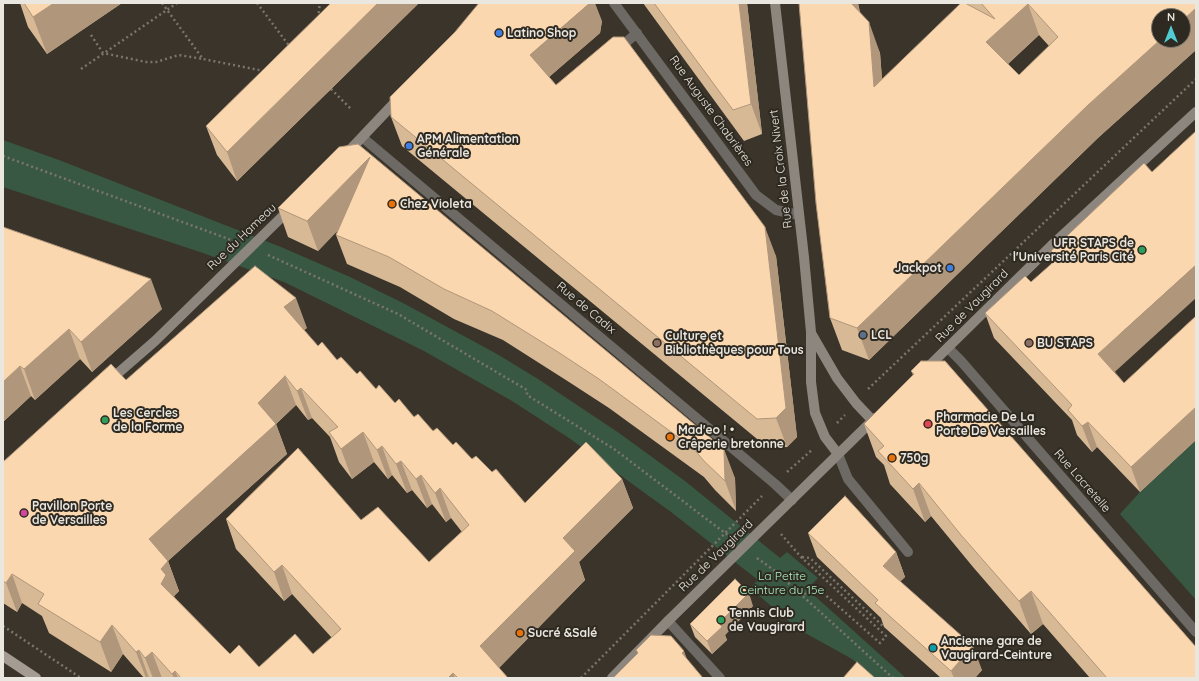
<!DOCTYPE html>
<meta charset="utf-8">
<style>
body{margin:0}
#map{position:relative;width:1199px;height:681px;overflow:hidden;background:#3a342a;font-family:Quicksand,sans-serif}
canvas{display:block}
.frame{position:absolute;inset:0;border:4px solid #eae7e0;pointer-events:none}
.north{position:absolute;left:1151px;top:8px;width:40px;height:40px;box-sizing:border-box;background:#2f2a21;border:1px solid #7a766d;border-radius:50%;rotate:0deg;font-size:11px;font-weight:700;line-height:16px;text-align:center;color:#eae7e0}
.north::after{content:'';display:block;margin:auto;width:14px;height:18px;background:#51ccd3;clip-path:polygon(50% 0,100% 100%,50% 72%,0 100%)}
</style>
<div id="map">
<canvas width="1199" height="681"></canvas>
<div class="frame"></div>
<div class="north">N</div>
</div>
<script>
const c = document.querySelector('canvas').getContext('2d');
c.lineJoin = 'round';
function paint(path, color) {
  c.fillStyle = color;
  c.fill(path, 'evenodd');
}
function toPath(rows) {
  const path = new Path2D();
  for (const r of rows) {
    path.moveTo(r[0], r[1]);
    for (let i = 2; i < r.length; i += 2) path.lineTo(r[i], r[i + 1]);
  }
  return path;
}
function trace(path, color, width, dash) {
  c.strokeStyle = color;
  c.lineWidth = width;
  c.lineCap = dash ? 'butt' : 'round';
  c.setLineDash(dash || []);
  c.stroke(path);
}
function label(font, color, halo, rows, align = 'center') {
  c.font = font + ' Quicksand,sans-serif';
  c.lineWidth = 4;
  c.setLineDash([]);
  c.textBaseline = 'middle';
  c.strokeStyle = halo;
  c.fillStyle = color;
  for (const [text, x, y, turn = 0] of rows) {
    c.save();
    c.translate(x, y);
    c.rotate((+turn || 0) * Math.PI / 180);
    c.textAlign = isNaN(turn) ? turn : align;
    if (halo) c.strokeText(text, 0, 0);
    c.fillText(text, 0, 0);
    c.restore();
  }
}
const green = toPath([
 [3,140,59,160,281,247,350,277,403,303,497,354,538,379,619,433,685,481,780,558,787,552,818,578,807,589,906,678,873,678,852,659,798,629,750,588,758,580,671,512,569,438,512,401,424,351,284,282,200,252,3,187],
 [1196,440,1196,600,1120,514,1140,492]
]);
const path = toPath([
 [162,3,203,59,264,71],
 [257,3,290,47],
 [318,18,320,3],
 [91,35,103,53,146,62,156,62,179,55,203,59],
 [81,69,177,3],
 [331,89,351,109],
 [3,156,234,241],
 [268,255,398,314,527,390,527,395,614,449,729,536],
 [868,389,1196,79],
 [837,423,845,415],
 [787,472,813,449],
 [781,534,801,557,886,636,880,643,814,585,803,596],
 [802,557,810,558,884,627],
 [757,558,775,571,893,678],
 [3,626,81,678],
 [581,678,762,496]
]);
const lane = toPath([
 [838,454,848,479,908,552]
]);
const street = toPath([
 [614,3,756,195,776,210,799,215],
 [617,50,637,33],
 [363,138,775,484,792,500],
 [948,348,961,361,1196,632],
 [668,621,720,678]
]);
const secondary = toPath([
 [775,3,804,257,811,332,811,382,815,413,825,437,838,454],
 [347,153,399,98],
 [811,333,837,378,856,403,873,421],
 [925,370,1051,246,1196,112],
 [109,381,155,341,290,209],
 [612,678,668,621,875,418]
]);
const primary = toPath([
 [3,656,36,678]
]);
const wall = toPath([
 [20,3,122,3,47,54,28,27],
 [331,3,419,3,237,181,217,155,206,126],
 [643,3,747,3,762,134,744,141],
 [858,3,860,12,880,53,882,79,967,4,966,3,1196,3,1196,50,1099,137,869,360,842,350,830,318],
 [1039,35,1049,46,1019,75,1008,64],
 [602,21,600,33,549,77,556,85,776,256,797,437,787,447,768,448,402,146,391,117],
 [339,147,735,478,736,511,715,490,704,477,609,408,569,382,503,340,454,319,400,287,347,264,336,235,338,230,318,251,288,237,278,208],
 [1144,163,1115,372,1124,383,1196,316,1196,440,1140,492,1097,447,1092,452,1077,435,1072,420,994,338,985,313,1031,282,1055,261,1051,251],
 [3,227,162,309,92,372,80,359,35,400,31,396,3,422],
 [307,328,304,330,318,346,472,459,492,472,525,503,622,479,633,508,579,562,585,580,499,668,508,678,144,678,123,654,111,672,49,633,42,616,22,603,17,612,3,603,3,462,126,380],
 [296,405,308,420,312,418,330,437,339,462,352,479,374,462,388,479,392,475,407,493,412,490,427,508,432,504,446,522,451,518,462,532,429,562,361,520,226,519,236,549,284,601,292,594,332,638,313,654,259,667,230,654,175,598,174,596,179,591,168,561,287,454,276,424],
 [911,371,1196,678,1090,678,1043,624,1031,634,973,567,931,516,925,522,890,484,884,465,876,457,864,424,913,375],
 [808,533,896,552,905,577,900,581,982,670,975,678,941,678,884,627,881,618,817,557],
 [753,606,725,635,727,640,712,654,695,637,690,624]
]);
const shadedWall = toPath([
 [54,3,122,3,47,54,33,17],
 [378,3,419,3,237,181,227,152],
 [590,3,595,3,602,21,600,33,541,84,530,55],
 [739,3,747,3,762,134,751,104],
 [851,3,858,3,863,35],
 [1028,4,1039,35,997,74,986,42],
 [1196,8,1196,50,1099,137,869,360,857,328,1088,105,1160,40,1183,40,1183,20],
 [869,22,880,53,885,119,874,87],
 [370,157,381,186,318,251,307,221],
 [765,227,776,256,797,437,787,447,776,418],
 [1196,265,1196,298,1107,379,1098,354],
 [151,279,162,309,92,372,81,342],
 [296,298,307,328,295,337,284,307],
 [69,329,80,359,35,400,24,369],
 [20,366,31,396,3,422,3,382],
 [285,376,296,405,276,424,287,454,160,568,149,539,258,403],
 [301,388,312,418,308,420,297,391],
 [1196,407,1196,440,1140,492,1131,467],
 [1088,422,1097,447,1092,452,1082,426],
 [363,432,374,462,352,479,341,449],
 [382,446,392,475,388,479,377,450],
 [724,449,735,478,736,511,725,481],
 [401,461,412,490,407,493,396,464],
 [421,475,432,504,427,508,416,479],
 [622,479,633,508,579,562,585,580,491,676,480,646,563,538],
 [919,483,931,516,925,522,913,489],
 [440,488,451,518,446,522,435,493],
 [896,552,905,577,892,590,883,566],
 [168,561,179,591,174,596,177,605,161,584,161,569],
 [282,565,292,594,284,601,274,572],
 [12,574,22,603,17,612,6,583],
 [1031,591,1043,624,1031,634,1019,601],
 [749,593,753,606,725,635,727,640,712,654,707,641,719,623],
 [112,625,123,654,111,672,100,642],
 [973,646,982,670,975,678,954,678,951,671],
 [139,650,149,678,146,678,136,652],
 [684,651,694,678,682,653],
 [152,652,162,678,153,678,145,658],
 [175,671,178,678,174,678,172,674],
 [453,673,455,678,448,678]
]);
const building = toPath([
 [24,3,54,3,33,17,24,3],
 [331,3,378,3,227,152,206,126,331,3],
 [479,3,590,3,530,55,556,85,613,37,624,37,765,227,786,408,776,418,757,419,391,117,390,97,455,32,479,3],
 [654,3,739,3,751,104,733,110,654,3],
 [799,3,851,3,869,22,874,87,961,3,965,3,995,19,981,3,1196,3,1196,8,1183,20,1183,16,1159,16,1159,40,1160,40,1088,105,857,328,830,318,816,203,799,3],
 [1028,4,1058,37,1019,75,986,42,1028,4],
 [1196,131,1196,265,1098,354,1124,383,1196,316,1196,407,1131,467,1088,422,1082,426,1068,410,1072,405,985,313,1025,276,1031,282,1058,258,1051,251,1144,163,1152,172,1196,131],
 [358,144,724,449,725,481,704,461,693,448,599,379,558,352,492,311,444,289,389,257,336,235,370,157,307,221,278,208,339,147,358,144],
 [3,227,151,279,81,342,69,329,24,369,20,366,3,382,3,227],
 [255,266,296,298,284,307,318,346,322,342,337,360,341,357,357,374,360,371,376,389,379,385,395,403,399,399,414,417,418,414,433,431,437,428,453,445,456,442,472,459,476,456,492,472,496,469,525,503,586,442,622,479,563,538,575,551,480,646,508,678,458,678,453,673,448,678,181,678,175,671,172,674,152,652,145,658,139,650,136,652,112,625,100,642,38,604,44,594,12,574,6,583,3,581,3,462,111,364,126,380,255,266],
 [285,376,297,391,301,388,338,427,329,432,341,449,363,432,377,450,382,446,396,464,401,461,416,479,421,475,435,493,440,488,469,525,429,562,378,507,361,520,298,448,226,519,274,572,282,565,341,629,313,654,295,634,259,667,239,645,230,654,161,584,166,575,161,569,168,561,149,539,276,424,258,403,285,376],
 [921,361,945,361,1196,647,1196,678,1107,678,1031,591,1019,601,961,535,919,483,913,489,878,451,884,446,864,424,914,374,911,371,921,361],
 [845,496,896,552,883,566,973,646,951,671,875,603,878,600,808,533,845,496],
 [735,579,749,593,719,623,722,627,707,641,690,624,735,579],
 [651,635,671,636,684,651,682,653,703,678,613,678,638,653,636,650,651,635],
 [857,662,875,678,843,678,857,662]
]);
const markers = [
 [499,33,4,"#3f7fe0"],
 [409,146,4,"#3f7fe0"],
 [392,204,4,"#e8710a"],
 [1142,250,4,"#2e9e5b"],
 [950,268,4,"#3f7fe0"],
 [863,335,4,"#5c6f8a"],
 [657,343,4,"#8d6e63"],
 [1029,343,4,"#8d6e63"],
 [105,420,4,"#2e9e5b"],
 [928,424,4,"#e0444e"],
 [670,437,4,"#e8710a"],
 [892,458,4,"#e8710a"],
 [24,513,4,"#d1479c"],
 [721,620,4,"#2e9e5b"],
 [520,633,4,"#e8710a"],
 [933,648,4,"#0f9aa8"]
];
const poiNames = [
 ["Latino Shop",507,33],
 ["APM Alimentation",417,139],
 ["Générale",417,153],
 ["Chez Violeta",400,204],
 ["UFR STAPS de",1134,243,"right"],
 ["l'Université Paris Cité",1134,257,"right"],
 ["Jackpot",942,268,"right"],
 ["LCL",871,335],
 ["Culture et",665,336],
 ["Bibliothèques pour Tous",665,350],
 ["BU STAPS",1037,343],
 ["Les Cercles",113,413],
 ["de la Forme",113,427],
 ["Pharmacie De La",936,417],
 ["Porte De Versailles",936,431],
 ["Mad'eo ! •",678,430],
 ["Crêperie bretonne",678,444],
 ["750g",900,458],
 ["Pavillon Porte",32,506],
 ["de Versailles",32,520],
 ["Tennis Club",729,613],
 ["de Vaugirard",729,627],
 ["Sucré &Salé",528,633],
 ["Ancienne gare de",941,641],
 ["Vaugirard-Ceinture",941,655]
];
const streetNames = [
 ["Rue Auguste Chabrières",711,111,54],
 ["Rue de la Croix Nivert",781,169,-97],
 ["Rue du Hameau",242,237,-44],
 ["Rue de Vaugirard",972,306,-45],
 ["Rue de Cadix",586,308,40],
 ["Rue Lacretelle",1082,481,49],
 ["Rue de Vaugirard",716,556,-44]
];
const parkNames = [
 ["La Petite",782,576],
 ["Ceinture du 15e",782,590]
];
paint(green, '#395843');
trace(path, '#7b766d', 2.5, [2, 3]);
trace(lane, '#6d6965', 10);
trace(street, '#6d6965', 10);
trace(secondary, '#8c867f', 10);
trace(primary, '#a49c93', 10);
paint(wall, '#d8b996');
paint(shadedWall, '#b0967a');
paint(building, '#fbd7af');
trace(building, '#b0967a', 1);
for (const [x, y, r, color] of markers) {
  const dot = new Path2D();
  dot.arc(x, y, r, 0, 2 * Math.PI);
  c.fillStyle = color;
  c.fill(dot);
  trace(dot, '#2f2a21', 1.5);
}
label('bold 12px', '#eae7e0', '#2f2a21', poiNames, 'left');
label('12px', '#eae7e0', '#2f2a21', streetNames);
label('12px', '#aaf1c1', '#2f2a21', parkNames);
</script>
